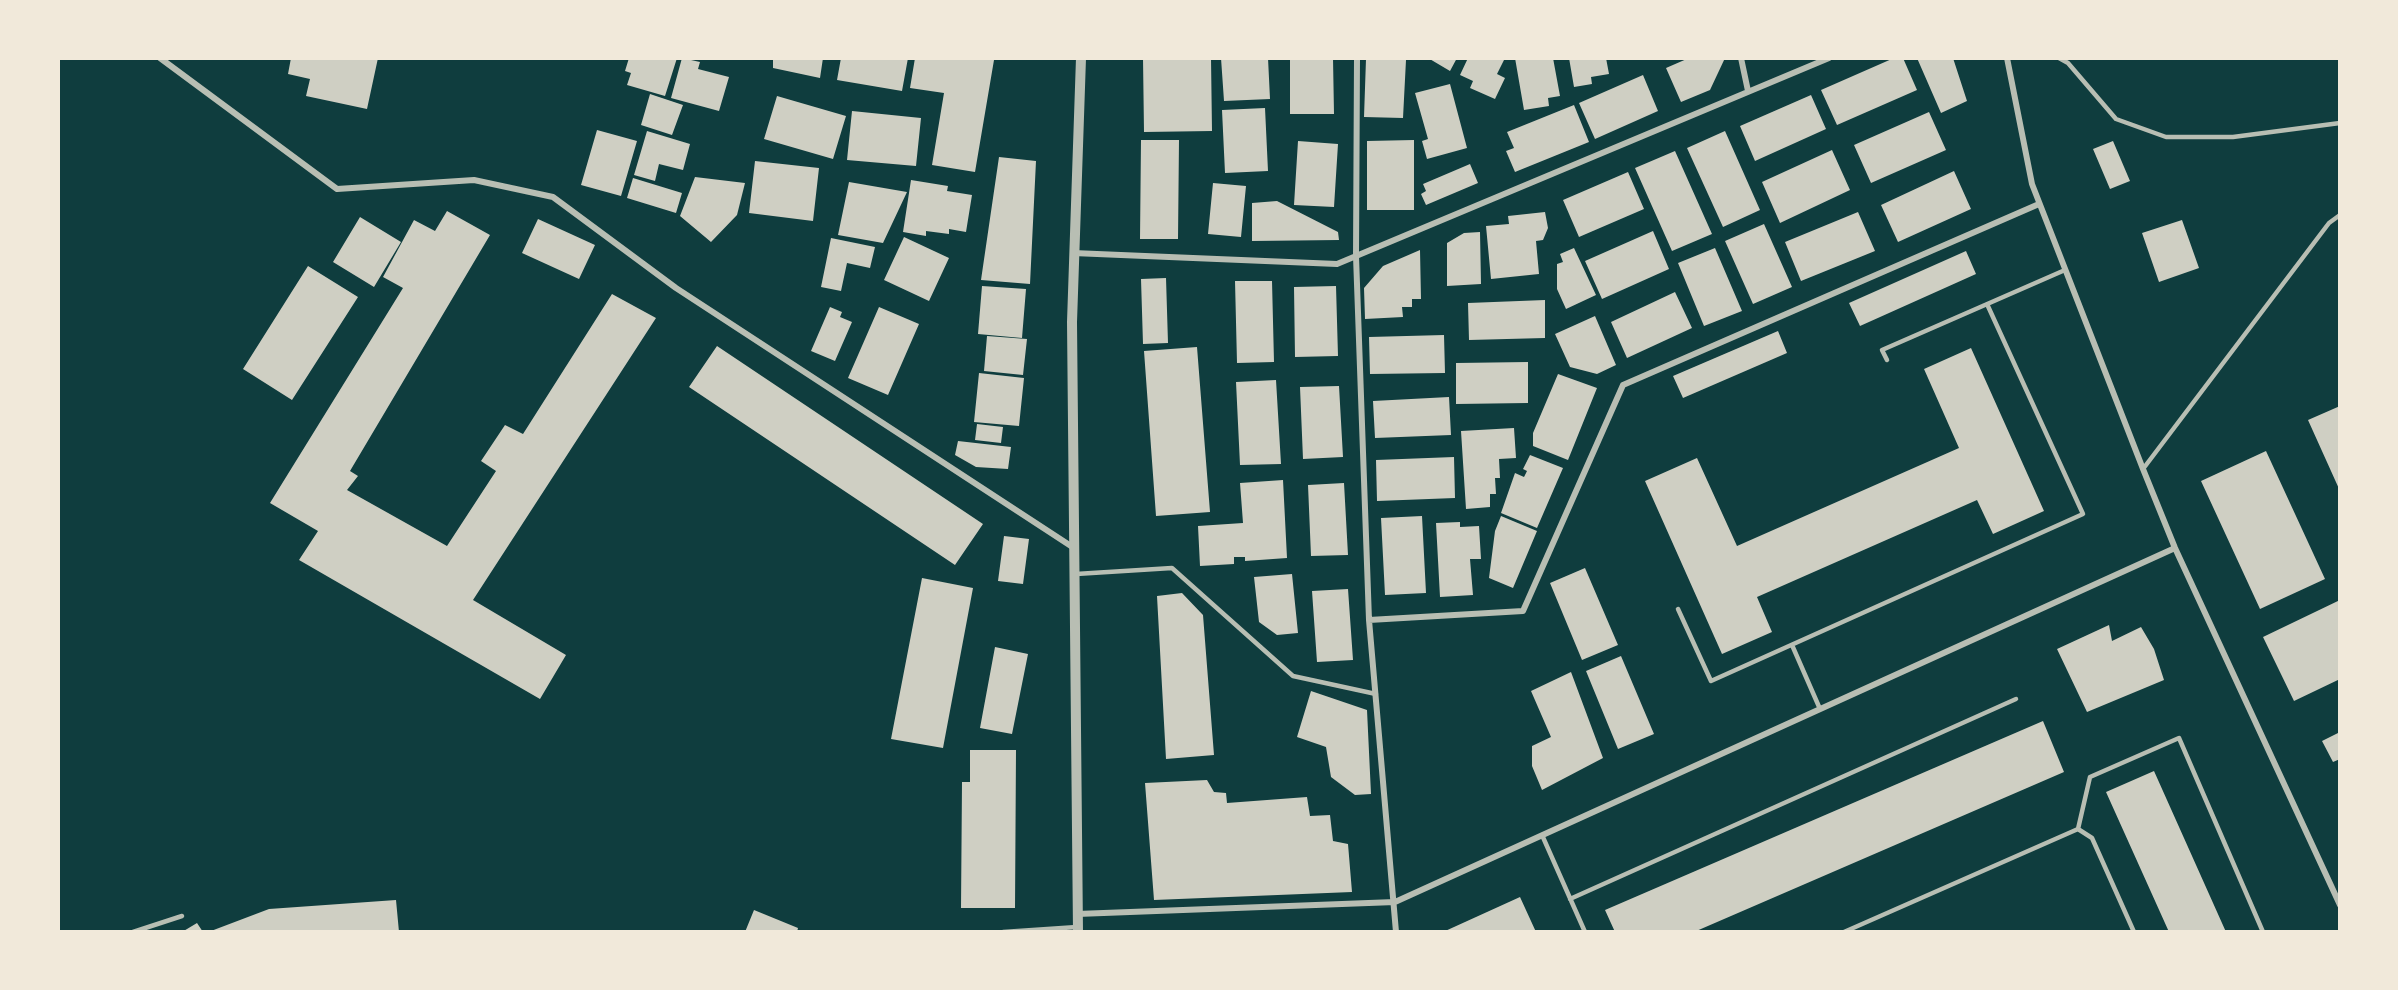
<!DOCTYPE html>
<style>
body{margin:0}
#map{position:relative;width:2398px;height:990px;overflow:hidden;background:#0f3d3e;font-family:Merriweather,serif}
canvas{display:block}
.frame{position:absolute;inset:0;border:60px solid #f1e9da;pointer-events:none}
</style>
<div id="map">
<canvas width="2398" height="990"></canvas>
<div class="frame"></div>
</div>
<script>
const c = document.querySelector('canvas').getContext('2d');
c.lineJoin = 'round';
function paint(path, color) {
  c.fillStyle = color;
  c.fill(path, 'evenodd');
}
function toPath(rows) {
  const path = new Path2D();
  for (const r of rows) {
    path.moveTo(r[0], r[1]);
    for (let i = 2; i < r.length; i += 2) path.lineTo(r[i], r[i + 1]);
  }
  return path;
}
function trace(path, color, width, dash) {
  c.strokeStyle = color;
  c.lineWidth = width;
  c.lineCap = dash ? 'butt' : 'round';
  c.setLineDash(dash || []);
  c.stroke(path);
}
const building = toPath([
 [291,58,378,58,367,109,306,96,310,79,288,74],
 [629,58,677,58,665,96,627,85,631,73,625,71],
 [682,58,700,62,698,69,729,77,719,111,671,98],
 [773,58,823,58,820,78,773,68],
 [841,58,908,58,902,91,837,80],
 [915,58,994,60,975,172,932,165,944,93,910,88],
 [1143,58,1211,58,1212,131,1144,132],
 [1221,58,1268,58,1270,99,1224,101],
 [1290,58,1333,58,1334,114,1290,114],
 [1428,58,1457,58,1450,71],
 [1468,58,1505,58,1497,74,1505,78,1495,99,1470,88,1473,81,1460,75],
 [1515,58,1553,58,1560,96,1548,98,1549,106,1524,110],
 [1569,58,1606,58,1609,74,1591,77,1592,84,1574,87],
 [1689,58,1725,58,1710,90,1681,102,1666,68],
 [1894,58,1903,58,1917,90,1837,125,1821,90],
 [1917,58,1953,58,1967,101,1941,113],
 [1366,59,1406,60,1403,118,1364,117],
 [1643,75,1658,111,1595,139,1579,103],
 [1450,84,1467,148,1427,159,1422,141,1428,139,1415,93],
 [650,94,683,105,672,135,641,125],
 [1811,95,1826,129,1755,161,1740,126],
 [777,96,846,116,833,159,764,139],
 [1574,105,1589,142,1515,172,1506,151,1514,148,1507,132],
 [1265,108,1268,171,1225,173,1222,110],
 [852,111,921,118,916,166,847,160],
 [1929,112,1946,150,1871,183,1854,145],
 [597,130,637,141,621,196,581,185],
 [647,131,690,144,683,170,659,164,655,181,634,175],
 [1725,131,1760,210,1723,227,1687,148],
 [1141,140,1179,140,1178,239,1140,239],
 [1414,140,1414,210,1367,210,1367,141],
 [1298,141,1338,144,1334,207,1294,205],
 [2113,141,2130,181,2110,189,2093,149],
 [1832,150,1850,190,1780,223,1762,182],
 [1675,151,1712,234,1672,251,1635,168],
 [999,157,1036,161,1030,284,981,280],
 [755,161,819,168,813,221,749,213],
 [1470,164,1478,183,1426,205,1421,194,1426,191,1423,184],
 [1954,171,1971,209,1898,242,1881,205],
 [1628,172,1644,209,1579,237,1563,200],
 [695,177,745,183,737,215,711,242,680,216],
 [633,178,682,193,676,213,627,198],
 [911,180,948,186,947,191,972,195,966,232,949,229,949,234,926,231,926,236,903,232],
 [849,182,907,192,883,243,838,235],
 [1213,183,1246,186,1241,237,1208,234],
 [1277,201,1338,232,1339,240,1252,241,1252,203],
 [447,211,490,235,350,471,358,476,347,490,447,546,496,471,481,461,505,425,523,434,612,294,656,318,473,600,566,655,540,699,299,560,318,531,270,503,403,288,383,277,414,220,435,231],
 [1545,212,1548,228,1543,240,1536,241,1539,274,1491,279,1486,226,1509,224,1508,216],
 [1858,212,1875,251,1801,281,1785,242],
 [360,217,401,242,374,287,333,262],
 [538,219,595,245,579,279,522,253],
 [2182,220,2199,268,2159,282,2142,233],
 [1764,224,1792,287,1753,304,1725,241],
 [1653,231,1669,269,1602,299,1585,261],
 [1480,232,1481,284,1447,286,1447,243,1464,233],
 [904,237,949,258,929,301,884,280],
 [831,238,875,247,870,268,847,263,841,291,821,287],
 [1574,248,1596,295,1566,309,1557,289,1557,264,1563,262,1560,254],
 [1715,248,1742,311,1704,326,1678,263],
 [1420,250,1421,299,1412,299,1412,307,1402,307,1403,317,1365,319,1364,288,1383,266],
 [1966,251,1976,274,1860,326,1849,303],
 [308,266,358,297,292,400,243,369],
 [1166,278,1168,343,1143,344,1141,279],
 [1235,281,1272,281,1274,362,1237,363],
 [982,286,1026,289,1022,338,978,334],
 [1336,286,1338,356,1295,357,1294,287],
 [1675,292,1692,328,1627,358,1611,322],
 [1545,300,1545,338,1469,340,1468,303],
 [830,307,842,312,840,317,852,322,835,361,811,351],
 [879,307,919,324,888,395,848,378],
 [1595,316,1616,365,1597,374,1570,367,1555,334],
 [1778,331,1787,353,1683,398,1673,376],
 [1444,335,1445,373,1370,374,1369,337],
 [987,336,1027,339,1023,375,984,371],
 [717,346,983,524,955,565,689,387],
 [1197,347,1210,512,1156,516,1144,351],
 [1971,348,2044,511,1993,534,1977,500,1757,597,1772,632,1722,654,1645,481,1697,458,1737,546,1959,448,1924,369],
 [1528,362,1528,403,1456,404,1456,363],
 [979,373,1024,378,1019,426,974,422],
 [1558,374,1597,388,1568,460,1533,446,1533,433],
 [1276,380,1281,464,1240,465,1236,382],
 [1339,386,1343,457,1303,459,1300,387],
 [1449,397,1451,435,1375,438,1373,401],
 [2340,406,2340,491,2308,420],
 [977,424,1003,427,1001,443,975,440],
 [1514,428,1516,458,1499,459,1500,478,1495,478,1496,494,1490,494,1490,507,1466,509,1461,431],
 [958,441,1011,447,1008,469,976,467,955,455],
 [2266,451,2325,579,2260,609,2201,481],
 [1530,455,1563,468,1537,528,1501,513,1515,473,1524,477,1527,471,1523,469],
 [1454,457,1455,498,1377,501,1376,460],
 [1283,480,1287,558,1245,561,1245,557,1234,557,1234,564,1200,566,1198,526,1243,523,1240,483],
 [1344,483,1348,555,1311,556,1308,485],
 [1422,516,1426,593,1385,595,1381,518],
 [1501,516,1537,531,1513,588,1489,578,1495,531],
 [1460,522,1460,527,1479,526,1481,559,1470,559,1473,595,1440,597,1436,523],
 [1004,536,1029,539,1023,584,998,581],
 [1585,568,1618,645,1582,660,1550,583],
 [1292,574,1298,633,1277,635,1259,622,1254,577],
 [922,578,973,588,943,748,891,739],
 [1348,589,1353,660,1317,662,1312,591],
 [1182,593,1203,615,1214,755,1166,759,1157,596],
 [2340,600,2340,679,2294,701,2263,637],
 [2109,625,2112,641,2141,627,2154,649,2164,680,2087,712,2057,649],
 [995,647,1028,654,1012,734,980,728],
 [1621,656,1654,734,1618,749,1586,671],
 [1571,672,1603,758,1542,790,1532,766,1532,746,1551,737,1531,691],
 [1311,691,1367,710,1371,794,1355,795,1331,777,1326,747,1297,737],
 [2043,721,2064,772,1694,932,1615,932,1605,910],
 [2340,732,2340,759,2333,762,2322,741],
 [970,750,1016,750,1015,908,961,908,962,782,970,782],
 [2154,771,2226,932,2169,932,2106,792],
 [1207,780,1214,792,1226,793,1227,803,1307,797,1310,816,1330,815,1333,841,1348,844,1352,892,1154,900,1145,783],
 [1520,897,1536,932,1443,932],
 [396,900,399,932,211,931,269,909],
 [754,910,798,928,797,932,745,932],
 [197,923,203,932,182,932]
]);
const service = toPath([
 [2059,58,2068,63,2116,119,2166,137,2233,137,2340,123],
 [1887,360,1882,350,2065,270],
 [2143,469,2329,223,2340,215],
 [1076,574,1172,568,1293,676,1376,694],
 [1678,609,1711,681,2083,514,1987,304],
 [1792,645,1820,709],
 [2078,829,2090,777,2179,738,2263,932],
 [1542,835,1585,932],
 [1570,899,2016,699],
 [133,932,182,916],
 [1003,932,1077,927],
 [1844,932,2078,829,2092,838,2134,932]
]);
const minor = toPath([
 [160,58,337,189,474,180,553,197,676,288,1074,548],
 [1357,58,1356,256,1369,620,1396,932],
 [1741,58,1748,91],
 [2007,58,2032,184,2143,469,2175,548,2340,905],
 [1073,253,1337,264,1829,58],
 [1369,620,1523,611,1623,385,2039,204],
 [1077,914,1395,902,2175,548]
]);
const tertiary = toPath([
 [1078,932,1072,322,1081,58]
]);
paint(building, '#cfcfc3');
trace(service, '#b8beb3', 4.5);
trace(minor, '#b8beb3', 6);
trace(tertiary, '#b8beb3', 10);
</script>
